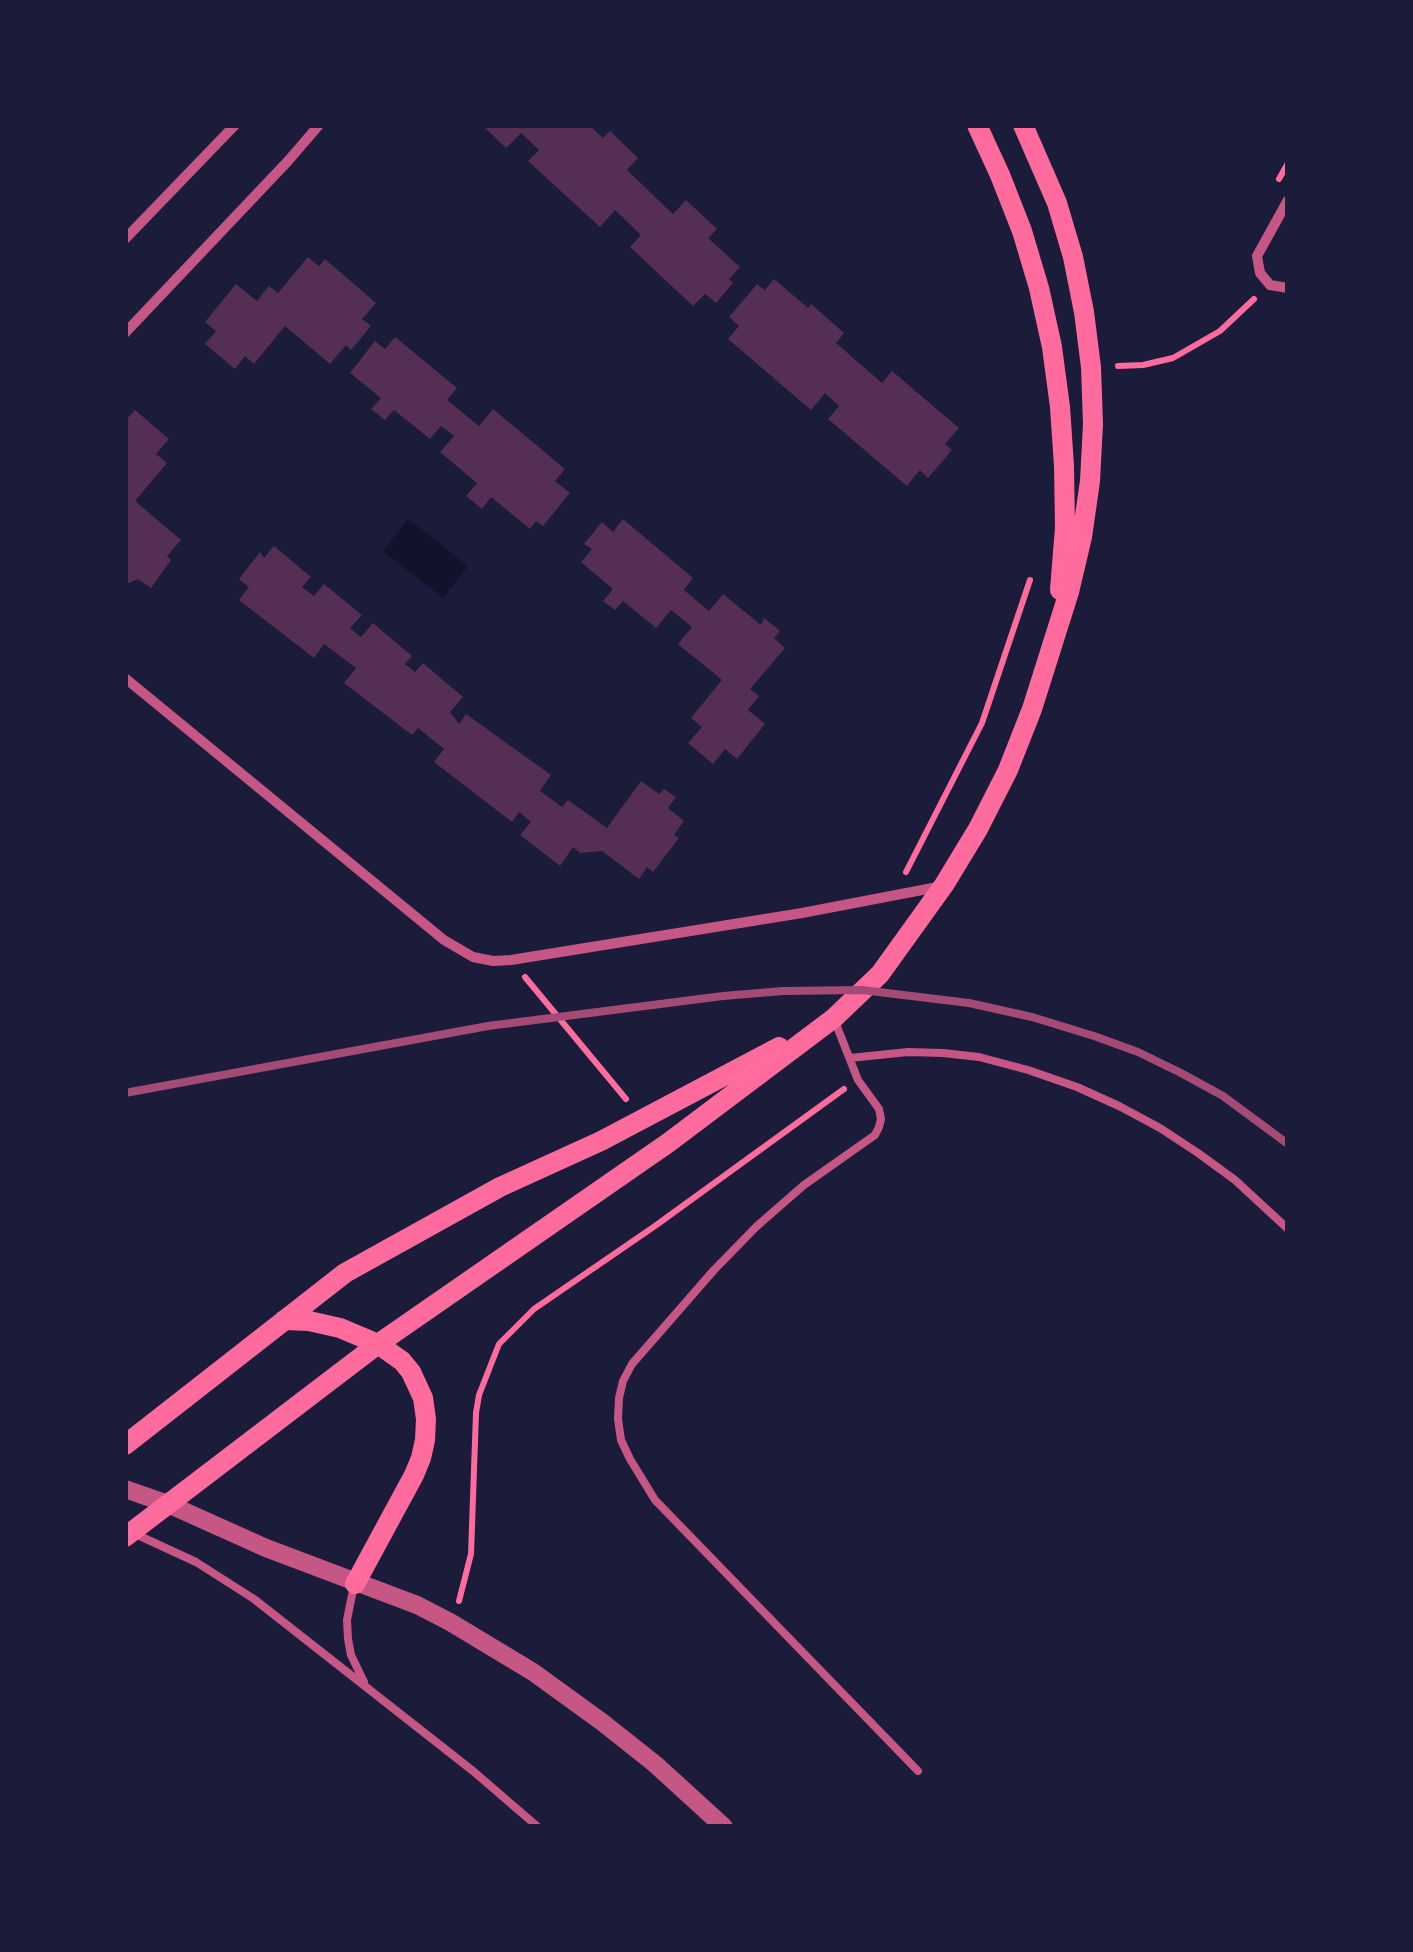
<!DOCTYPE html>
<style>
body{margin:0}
#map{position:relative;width:1413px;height:1952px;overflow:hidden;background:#1b1b3a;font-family:"Public Sans",sans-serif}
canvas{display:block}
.frame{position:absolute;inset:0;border:128px solid #1b1b3a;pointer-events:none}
</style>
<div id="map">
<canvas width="1413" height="1952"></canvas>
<div class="frame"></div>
</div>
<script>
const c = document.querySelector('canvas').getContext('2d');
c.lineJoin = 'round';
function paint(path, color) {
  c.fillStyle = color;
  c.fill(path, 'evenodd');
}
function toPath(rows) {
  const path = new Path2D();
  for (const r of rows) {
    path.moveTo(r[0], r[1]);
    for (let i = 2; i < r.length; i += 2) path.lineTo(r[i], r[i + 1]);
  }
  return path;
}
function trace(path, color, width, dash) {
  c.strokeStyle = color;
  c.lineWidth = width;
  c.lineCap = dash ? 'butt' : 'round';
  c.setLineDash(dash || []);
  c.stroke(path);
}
const water = toPath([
 [408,519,468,566,443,598,383,551]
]);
const building = toPath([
 [482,125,589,125,603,138,610,131,638,158,627,170,673,214,686,200,717,229,708,238,740,267,729,279,733,283,716,303,705,294,693,306,630,247,641,235,615,210,600,227,528,161,539,150,521,133,506,148],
 [308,257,319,266,325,259,376,303,362,319,371,326,351,350,346,345,330,364,285,326,254,364,245,356,235,369,205,344,216,331,205,322,236,284,257,301,269,286,278,293],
 [774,279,808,308,811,304,844,333,836,343,882,383,892,371,959,428,945,444,952,450,928,478,920,470,907,486,828,419,839,406,825,393,811,410,728,339,739,326,729,317,757,284,765,290],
 [395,337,457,388,447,400,479,426,493,409,565,469,555,481,570,493,543,526,536,521,530,529,491,497,482,509,466,496,477,483,440,452,454,436,441,426,430,439,394,410,385,420,371,409,381,398,350,373,375,341,385,349],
 [135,410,169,439,156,454,167,463,135,501,181,540,167,556,171,560,151,588,138,579,127,584,125,582,125,421],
 [623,519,693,578,684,590,709,611,723,594,761,625,764,618,780,631,774,638,785,648,750,689,759,696,748,710,765,724,737,759,725,749,713,764,688,743,702,727,691,718,722,680,678,644,692,627,671,610,656,628,623,601,615,610,603,601,613,589,581,562,592,549,584,544,602,522,613,532],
 [274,546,311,577,302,587,314,596,324,584,362,615,350,628,361,637,373,623,412,656,405,664,415,672,423,663,463,697,450,712,459,724,466,714,551,775,540,791,562,807,568,800,607,828,641,781,659,794,664,789,676,797,668,808,684,821,674,835,679,838,653,872,647,867,639,879,602,851,580,853,573,847,560,866,520,835,531,822,519,812,512,822,434,762,444,749,418,728,412,735,344,683,356,668,324,644,314,658,239,600,249,587,239,579,260,552,264,558]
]);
const path = toPath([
 [1279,179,1288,163],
 [1118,366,1143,365,1173,358,1220,331,1254,299],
 [906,872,982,723,1030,580],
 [525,977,626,1099],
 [459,1601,471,1554,476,1413,479,1395,499,1344,534,1309,655,1226,844,1089]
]);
const service = toPath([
 [834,1019,858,1080,879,1109,881,1119,879,1127,875,1135,804,1185,757,1226,714,1270,632,1364,623,1381,619,1398,618,1419,621,1440,630,1459,655,1500,918,1771],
 [850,1058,908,1052,943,1053,979,1057,1028,1070,1077,1087,1119,1106,1160,1128,1198,1153,1235,1180,1288,1229],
 [125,1524,131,1532,196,1562,254,1599,473,1771,538,1827],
 [354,1585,347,1620,348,1639,351,1655,364,1682]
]);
const minor = toPath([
 [1288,200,1257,256,1260,273,1270,285,1288,288],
 [125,239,235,125],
 [125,333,288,161,319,125],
 [125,678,444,940,473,957,493,961,511,960,802,913,943,886]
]);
const tertiary = toPath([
 [125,1489,168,1504,266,1548,417,1605,450,1622,533,1672,602,1722,655,1764,724,1827]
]);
const secondary = toPath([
 [977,125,1000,175,1022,231,1039,288,1052,347,1060,407,1064,466,1065,527,1060,590],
 [284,1320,309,1321,340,1328,378,1344,402,1361,411,1372,423,1398,426,1419,425,1440,421,1458,414,1475,355,1584],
 [125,1445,345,1273,500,1187,601,1141,779,1047],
 [125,1537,378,1344,668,1143,834,1018,880,974,944,885,978,829,1008,770,1032,709,1069,592,1082,537,1090,481,1093,424,1091,367,1084,312,1073,257,1057,203,1023,125]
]);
const rail = toPath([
 [125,1093,488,1026,723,996,783,991,862,990,969,1003,1032,1017,1094,1036,1138,1052,1181,1073,1223,1096,1288,1144]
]);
paint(water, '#12122b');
paint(building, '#542f53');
trace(path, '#ff6b9d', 6);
trace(service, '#c65784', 8);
trace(minor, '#c65784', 10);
trace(tertiary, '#c65784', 18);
trace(secondary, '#ff6b9d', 20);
trace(rail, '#a44b75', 8);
</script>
